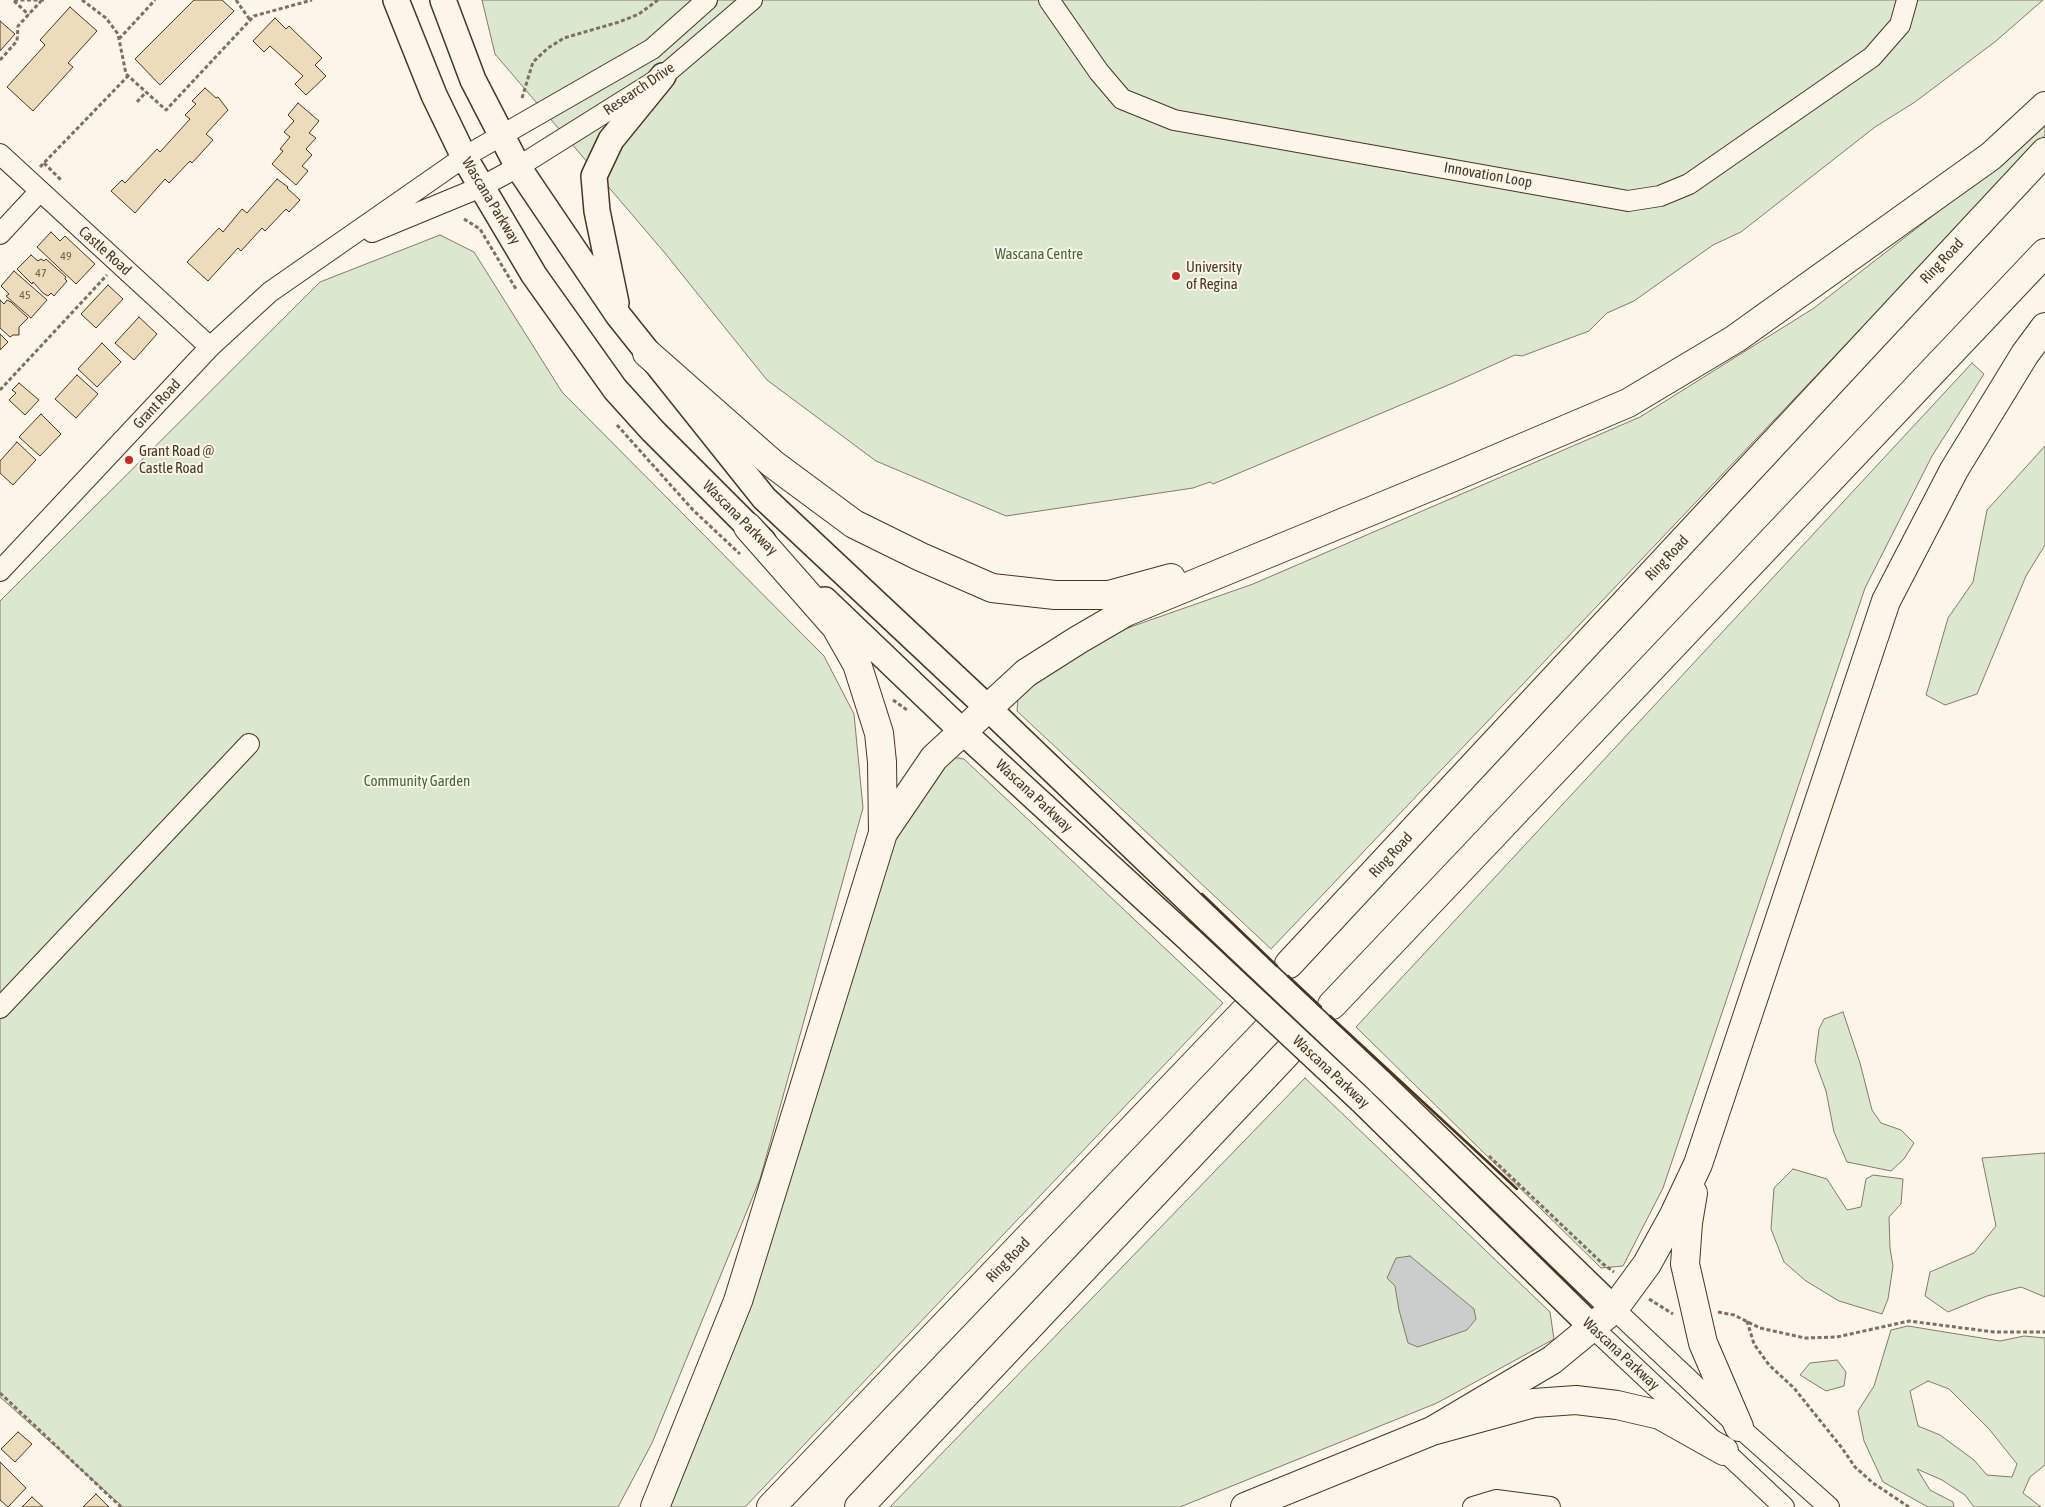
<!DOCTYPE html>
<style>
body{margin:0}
canvas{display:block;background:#fbf6e9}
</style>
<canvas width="2045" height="1507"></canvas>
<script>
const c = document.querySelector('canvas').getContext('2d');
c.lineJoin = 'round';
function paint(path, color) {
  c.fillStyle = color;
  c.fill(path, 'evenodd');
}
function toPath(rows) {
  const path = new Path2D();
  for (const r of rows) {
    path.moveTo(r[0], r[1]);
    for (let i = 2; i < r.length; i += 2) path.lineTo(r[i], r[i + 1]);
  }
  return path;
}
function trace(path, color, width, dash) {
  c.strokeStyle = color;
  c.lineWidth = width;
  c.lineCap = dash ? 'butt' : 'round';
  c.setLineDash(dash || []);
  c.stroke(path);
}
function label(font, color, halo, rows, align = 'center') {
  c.font = font + ' "Asap Condensed",sans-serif';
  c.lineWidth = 4;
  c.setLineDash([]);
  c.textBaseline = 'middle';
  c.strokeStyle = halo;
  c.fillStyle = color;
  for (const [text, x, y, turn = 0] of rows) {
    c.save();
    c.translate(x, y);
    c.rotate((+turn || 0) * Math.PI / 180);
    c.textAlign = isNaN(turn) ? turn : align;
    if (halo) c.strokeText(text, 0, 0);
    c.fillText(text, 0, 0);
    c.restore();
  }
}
const green = toPath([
 [482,0,2043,0,1996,41,1915,102,1875,127,1741,232,1713,245,1634,301,1607,313,1589,331,1522,356,1515,355,1453,383,1213,484,1210,482,1193,488,1006,516,876,461,767,380,664,252,495,54,482,0],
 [2045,116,2045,135,1271,949,1017,711,1018,697,1099,638,1253,584,1640,417,1814,308,1944,207,2045,116],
 [440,235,474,252,562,392,824,656,854,714,863,808,760,1179,652,1443,618,1507,123,1507,0,1397,0,601,320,282,440,235],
 [1972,363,1984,374,1932,456,1865,588,1663,1188,1623,1266,1601,1268,1356,1027,1972,363],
 [2045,446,2045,545,2026,576,1977,694,1945,705,1926,695,1948,618,1973,582,1987,510,2045,446],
 [950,757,964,759,1223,1003,745,1507,664,1507,891,843,950,757],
 [1843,1012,1860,1063,1872,1110,1881,1123,1901,1130,1914,1143,1904,1159,1891,1171,1847,1162,1834,1132,1826,1091,1815,1061,1819,1029,1824,1019,1843,1012],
 [1305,1078,1550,1312,1554,1339,1437,1403,1180,1507,890,1507,1305,1078],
 [2045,1153,2045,1297,2021,1287,1987,1296,1948,1312,1925,1296,1930,1272,1974,1253,1996,1226,1982,1158,2045,1153],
 [1793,1169,1827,1179,1847,1210,1861,1207,1866,1179,1873,1175,1903,1179,1901,1204,1889,1217,1890,1248,1893,1266,1888,1299,1882,1314,1839,1301,1806,1281,1784,1262,1771,1229,1774,1188,1793,1169],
 [1908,1326,2000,1341,2024,1336,2045,1338,2045,1465,2030,1477,2023,1493,2041,1507,1974,1507,1965,1495,1942,1480,1917,1469,1930,1490,1953,1502,1954,1507,1928,1507,1883,1482,1864,1441,1858,1411,1874,1386,1891,1330,1908,1326],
 [1928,1381,1949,1389,1989,1429,2017,1464,2012,1477,1987,1475,1974,1460,1940,1435,1918,1426,1910,1391,1928,1381],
 [1837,1360,1846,1372,1844,1386,1826,1391,1800,1375,1810,1363,1837,1360]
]);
const water = toPath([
 [1410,1256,1474,1309,1476,1319,1467,1330,1418,1347,1408,1343,1399,1310,1395,1286,1387,1278,1396,1258,1410,1256]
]);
const building = toPath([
 [194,0,222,0,234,11,160,85,135,59,194,0],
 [70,7,97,31,68,63,73,67,33,111,7,87,45,45,40,40,70,7],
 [275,18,286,29,289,26,322,58,315,65,326,76,306,95,295,84,303,76,270,46,264,52,253,41,275,18],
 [0,21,15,34,0,51,0,21],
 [205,88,216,98,218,97,228,110,206,134,213,140,192,163,190,161,169,183,165,179,135,213,111,191,122,180,125,183,157,149,160,152,190,119,185,115,196,104,192,101,205,88],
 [298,103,319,121,309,133,316,138,306,149,312,155,302,166,308,171,296,185,272,164,283,151,280,149,290,137,284,132,294,121,288,115,298,103],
 [277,179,288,187,287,188,300,200,289,212,286,209,265,231,262,228,241,251,238,248,208,281,187,262,219,228,223,232,242,209,247,213,277,179],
 [51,232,60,241,65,236,95,264,76,284,37,247,51,232],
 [31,255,38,261,41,259,44,261,46,259,66,277,65,279,67,281,54,296,51,293,48,296,43,293,33,282,32,284,17,269,31,255],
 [14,271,47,300,31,318,6,296,9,294,1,286,14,271],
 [108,285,123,299,96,328,81,314,108,285],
 [0,300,4,304,7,300,11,302,28,318,19,327,19,335,13,335,10,337,0,328,0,300],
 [139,317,157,334,134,360,115,343,139,317],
 [0,334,8,342,0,350,0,334],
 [102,343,121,362,97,387,78,369,102,343],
 [77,375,98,394,76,418,55,399,77,375],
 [19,383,39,400,25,415,9,400,16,393,12,390,19,383],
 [41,414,61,434,40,456,19,437,41,414],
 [17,442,36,460,13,485,0,473,0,461,17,442],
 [18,1432,32,1444,15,1462,1,1449,18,1432],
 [0,1462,26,1488,8,1507,0,1500,0,1462],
 [96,1494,109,1507,83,1507,96,1494],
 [32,1497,43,1507,22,1507,32,1497]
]);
const path = toPath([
 [14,0,46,0],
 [82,0,106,18,118,34,126,74,166,110,254,16,312,0],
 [236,0,250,20],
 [14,1,29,15],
 [119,39,155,0],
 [0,60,17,41,18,26,41,1],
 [522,98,533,62,548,48,564,38,619,22,639,14,658,0],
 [137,102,146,92],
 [44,163,61,180],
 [40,167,128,76],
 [464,219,480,229,516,289],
 [0,390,107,275],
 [617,425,693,510,740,554],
 [893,700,907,710],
 [1489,1156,1603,1264,1614,1272],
 [1649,1299,1673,1314],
 [1718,1312,1734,1315,1760,1328,1805,1338,1837,1337,1909,1321,1994,1332,2045,1332],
 [1747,1321,1754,1344,1769,1365,1794,1388,1842,1448,1855,1467,1873,1483,1909,1507],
 [0,1393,121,1507]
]);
const minor = toPath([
 [1049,0,1099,72,1122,99,1174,120,1628,201,1660,196,1689,184,1872,57,1900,25,1907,0],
 [0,154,210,347],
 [372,232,481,187,518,167,663,76,752,0],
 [0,234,39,192],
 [0,571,210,347,270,292,464,157,652,49,707,0],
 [0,1008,249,744],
 [1614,1309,1739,1427,1829,1507],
 [1592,1327,1784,1507],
 [1473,1507,1496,1500,1550,1507]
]);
const major = toPath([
 [396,0,434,95,464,157,534,275,615,389,653,431,763,541],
 [443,0,473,80,518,167,618,315,764,498,988,708,1210,921],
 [616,303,597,211,594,176,611,140,663,76],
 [825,600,962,731,1191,941],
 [1379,1081,1614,1309],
 [1361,1100,1592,1327]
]);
const highway = toPath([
 [647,353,773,464,854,524,921,557,992,588,1055,595,1109,595,1171,578],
 [748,527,836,627,857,664,879,733,882,762,883,833],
 [1289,964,2045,152],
 [1332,1005,2045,253],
 [1693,1193,1688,1223,1685,1264,1703,1343,1739,1427],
 [1432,1431,1552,1360,1614,1309,1647,1264,1674,1215,1698,1164,1886,601,1954,470,2025,354,2045,327],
 [655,1507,738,1301,883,833,934,758,1026,673,1078,640,1126,612,1456,476,1628,403,1735,339,1991,156,2045,106],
 [771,1507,1244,1012],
 [859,1507,1287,1053],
 [1245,1507,1432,1431,1534,1403,1576,1400,1617,1405,1660,1415,1724,1451]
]);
const majorBridge = toPath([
 [1210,921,1379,1081],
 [1191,941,1361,1100]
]);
const wall = toPath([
 [1202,894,1277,966],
 [1288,976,1321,1007],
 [1330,1016,1517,1189]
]);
const markers = [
 [1176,276,5,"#c62828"],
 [129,460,5,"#c62828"]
];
const numberNames = [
 ["49",66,256],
 ["47",41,273],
 ["45",25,295]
];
const streetNames = [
 ["Research Drive",639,89,-34],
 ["Innovation Loop",1488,175,10],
 ["Wascana Parkway",491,201,59],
 ["Castle Road",105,251,42],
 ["Ring Road",1942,261,-47],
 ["Grant Road",157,404,-47],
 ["Wascana Parkway",740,518,45],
 ["Ring Road",1667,558,-47],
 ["Wascana Parkway",1034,796,43],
 ["Ring Road",1391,855,-47],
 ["Wascana Parkway",1331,1072,43],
 ["Ring Road",1008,1260,-46],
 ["Wascana Parkway",1621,1354,43]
];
const parkNames = [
 ["Wascana Centre",1039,254],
 ["Community Garden",417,781]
];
const poiNames = [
 ["University",1186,267],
 ["of Regina",1186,284],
 ["Grant Road @",139,451],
 ["Castle Road",139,468]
];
paint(green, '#dce7d0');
trace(green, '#887966', 1);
paint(water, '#c9cecd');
trace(water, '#887966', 1);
paint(building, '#ecdcbc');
trace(building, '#4a3520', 1);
trace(minor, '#4a3520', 22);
trace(major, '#4a3520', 28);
trace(highway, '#4a3520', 30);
trace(path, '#7f6f5c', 3, [4, 2.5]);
trace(minor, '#fbf6e9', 20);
trace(major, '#fbf6e9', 25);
trace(highway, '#fbf6e9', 28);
trace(majorBridge, '#4a3520', 28, []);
trace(majorBridge, '#fbf6e9', 25);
trace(wall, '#4a3520', 2.5);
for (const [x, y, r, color] of markers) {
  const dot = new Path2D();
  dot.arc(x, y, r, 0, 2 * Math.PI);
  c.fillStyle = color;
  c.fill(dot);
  trace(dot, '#fbf6e9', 2);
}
label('12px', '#725f47', null, numberNames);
label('15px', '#4a3520', '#fbf6e9', streetNames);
label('15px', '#436837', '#fbf6e9', parkNames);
label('15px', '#4a3520', '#fbf6e9', poiNames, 'left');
</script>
